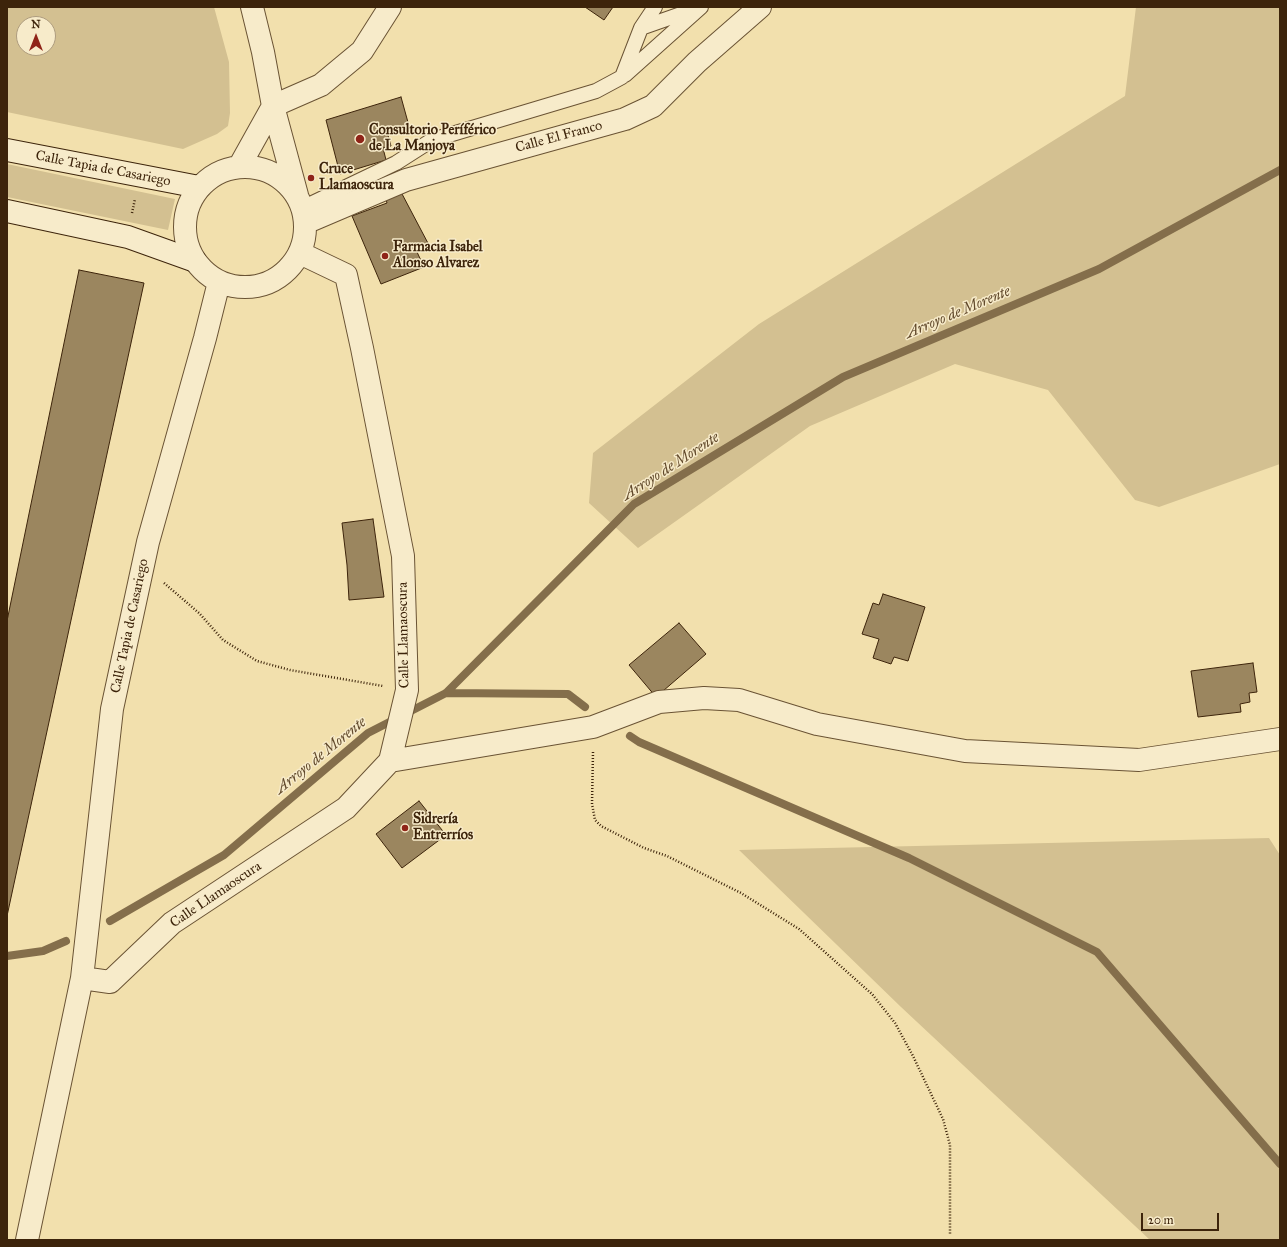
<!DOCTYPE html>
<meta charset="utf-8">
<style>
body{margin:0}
#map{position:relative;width:1287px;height:1247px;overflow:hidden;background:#f2e0ad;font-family:"IM FELL Great Primer",serif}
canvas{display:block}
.frame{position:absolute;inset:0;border:8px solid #3d240b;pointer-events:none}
.north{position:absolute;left:16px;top:16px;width:40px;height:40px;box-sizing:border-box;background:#f7ebca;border:1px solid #ad9b7e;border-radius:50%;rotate:0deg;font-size:11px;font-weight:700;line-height:16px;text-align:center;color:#3d240b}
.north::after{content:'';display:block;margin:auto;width:14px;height:18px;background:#8f2418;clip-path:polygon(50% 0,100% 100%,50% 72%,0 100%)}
.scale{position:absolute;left:1141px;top:1213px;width:78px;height:18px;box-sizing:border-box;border:2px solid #3d240b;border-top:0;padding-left:5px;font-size:12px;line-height:14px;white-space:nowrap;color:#3d240b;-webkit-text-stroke:3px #f7ebca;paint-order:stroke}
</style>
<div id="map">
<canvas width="1287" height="1247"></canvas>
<div class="frame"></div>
<div class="north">N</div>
<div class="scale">20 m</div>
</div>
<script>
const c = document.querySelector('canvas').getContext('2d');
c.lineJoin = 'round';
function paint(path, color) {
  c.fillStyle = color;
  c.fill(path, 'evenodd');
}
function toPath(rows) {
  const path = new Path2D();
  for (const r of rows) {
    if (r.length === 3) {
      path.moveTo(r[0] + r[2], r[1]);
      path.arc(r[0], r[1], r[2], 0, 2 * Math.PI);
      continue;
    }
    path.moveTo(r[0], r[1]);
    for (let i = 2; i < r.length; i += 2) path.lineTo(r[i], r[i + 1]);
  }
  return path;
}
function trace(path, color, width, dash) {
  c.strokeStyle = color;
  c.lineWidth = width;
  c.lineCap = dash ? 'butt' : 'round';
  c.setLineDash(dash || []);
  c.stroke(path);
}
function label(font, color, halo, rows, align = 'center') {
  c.font = font + ' "IM FELL Great Primer",serif';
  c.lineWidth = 3;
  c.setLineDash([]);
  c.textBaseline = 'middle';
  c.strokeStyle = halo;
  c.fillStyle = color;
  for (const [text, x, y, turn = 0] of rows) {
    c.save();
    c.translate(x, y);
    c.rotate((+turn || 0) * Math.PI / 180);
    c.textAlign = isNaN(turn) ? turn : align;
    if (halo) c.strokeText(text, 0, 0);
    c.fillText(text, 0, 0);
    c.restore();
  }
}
const green = toPath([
 [7,7,214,7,229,62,230,113,228,126,217,134,183,149,7,112],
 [24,24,48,24,48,48,24,48],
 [1136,7,1280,7,1280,464,1159,507,1135,500,1048,390,955,364,810,426,638,548,589,503,593,453,759,324,1125,96],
 [7,164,175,199,168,230,7,197],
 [1269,838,1280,855,1280,1240,1150,1240,901,1007,739,850]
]);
const stream = toPath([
 [446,693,568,694,585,707],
 [630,736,639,742,909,858,1097,952,1280,1164],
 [110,921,224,855,368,733,446,693,634,504,843,377,1099,269,1280,170],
 [7,956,43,951,66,941]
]);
const building = toPath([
 [585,7,613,7,604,20,585,7],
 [401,97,409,126,387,132,391,146,383,148,386,160,340,174,326,120,401,97],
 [401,192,430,247,417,252,424,267,381,284,352,216,387,203,385,196,401,192],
 [79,270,144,283,7,916,7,621,79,270],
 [373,519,384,597,349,600,347,565,342,523,373,519],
 [883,594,925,607,908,661,894,657,891,664,873,658,879,639,862,634,873,603,879,605,883,594],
 [679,623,706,654,656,697,629,665,679,623],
 [1253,663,1257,692,1249,693,1250,702,1240,704,1241,712,1198,717,1191,671,1253,663],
 [419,801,446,835,402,868,376,834,419,801]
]);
const path = toPath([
 [132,213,135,199],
 [164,583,199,613,223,640,257,661,290,670,383,686],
 [593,752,592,804,595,820,601,826,644,848,667,856,741,893,799,929,872,994,895,1023,913,1056,943,1119,950,1145,950,1235]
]);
const lane = toPath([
 [641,28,695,9],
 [625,75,701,7],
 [302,208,396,163,432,140,596,91,622,77,641,28,655,7]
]);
const street = toPath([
 [252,7,263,52,273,106,297,195],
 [273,106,321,85,362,51,390,7],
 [239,167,273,106],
 [245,227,60],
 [305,223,406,180,625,119,653,106,697,62,760,7],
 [390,761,593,727,659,702,704,698,739,700,817,724,965,751,1139,760,1280,739],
 [82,978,110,982,172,923,346,808,390,761,407,690,403,556,362,348,346,275,300,253],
 [27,1240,82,978,112,709,148,542,205,338,219,282]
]);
const secondary = toPath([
 [7,150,199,187],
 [7,211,128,237,195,261]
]);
const markers = [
 [360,139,5,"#8f2418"],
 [311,178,4,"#8f2418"],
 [385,256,4,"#8f2418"],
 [405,828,4,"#8f2418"]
];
const poiNames = [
 ["Consultorio Períférico",369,131],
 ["de La Manjoya",369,147],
 ["Cruce",319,170],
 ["Llamaoscura",319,186],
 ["Farmacia Isabel",393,248],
 ["Alonso Alvarez",393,264],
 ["Sidrería",413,820],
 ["Entrerríos",413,836]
];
const streetNames = [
 ["Calle El Franco",559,137,-15],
 ["Calle Tapia de Casariego",103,169,11],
 ["Calle Tapia de Casariego",130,626,-78],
 ["Calle Llamaoscura",404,635,-91],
 ["Calle Llamaoscura",216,895,-34]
];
const waterNames = [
 ["Arroyo de Morente",958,313,-23],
 ["Arroyo de Morente",671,467,-33],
 ["Arroyo de Morente",321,756,-39]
];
paint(green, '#d3c091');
trace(stream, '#846e4b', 8);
paint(building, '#9b865f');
trace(building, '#3d240b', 1);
trace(lane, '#6a5334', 16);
trace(street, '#6a5334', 24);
trace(secondary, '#3d240b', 24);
trace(path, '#3d240b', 2.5, [1, 2]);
trace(lane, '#f7ebca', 14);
trace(street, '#f7ebca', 22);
trace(secondary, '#f7ebca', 22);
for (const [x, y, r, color] of markers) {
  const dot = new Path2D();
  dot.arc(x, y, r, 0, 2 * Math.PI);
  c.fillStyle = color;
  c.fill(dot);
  trace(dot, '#f7ebca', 1.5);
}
label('bold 14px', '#3d240b', '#f7ebca', poiNames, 'left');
label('14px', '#3d240b', '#f7ebca', streetNames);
label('italic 15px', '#61492b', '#f7ebca', waterNames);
</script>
